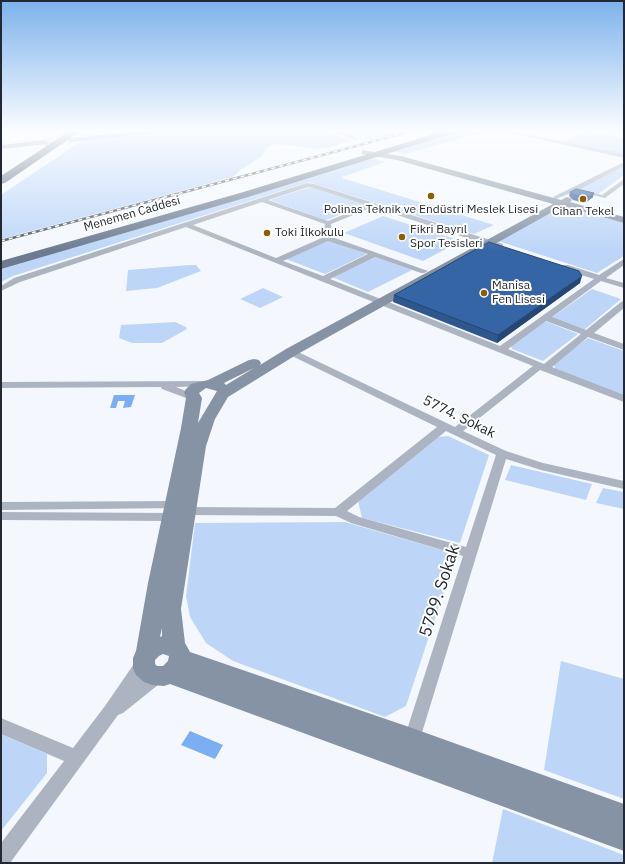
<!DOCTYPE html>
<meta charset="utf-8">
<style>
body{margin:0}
#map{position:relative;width:625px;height:864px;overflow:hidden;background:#f4f8fe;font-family:"IBM Plex Sans",sans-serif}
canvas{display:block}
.frame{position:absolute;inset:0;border:2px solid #222934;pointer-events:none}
</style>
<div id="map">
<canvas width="625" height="864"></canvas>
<div class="frame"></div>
</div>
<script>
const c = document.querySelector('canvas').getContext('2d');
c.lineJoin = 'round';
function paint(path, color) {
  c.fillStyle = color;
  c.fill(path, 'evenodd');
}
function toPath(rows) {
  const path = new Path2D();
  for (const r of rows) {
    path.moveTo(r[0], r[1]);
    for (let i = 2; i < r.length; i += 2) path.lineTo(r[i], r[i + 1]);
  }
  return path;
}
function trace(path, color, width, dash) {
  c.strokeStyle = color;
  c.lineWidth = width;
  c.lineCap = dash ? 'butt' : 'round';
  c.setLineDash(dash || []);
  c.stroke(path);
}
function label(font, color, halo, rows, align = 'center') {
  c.font = font + ' "IBM Plex Sans",sans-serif';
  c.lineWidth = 4;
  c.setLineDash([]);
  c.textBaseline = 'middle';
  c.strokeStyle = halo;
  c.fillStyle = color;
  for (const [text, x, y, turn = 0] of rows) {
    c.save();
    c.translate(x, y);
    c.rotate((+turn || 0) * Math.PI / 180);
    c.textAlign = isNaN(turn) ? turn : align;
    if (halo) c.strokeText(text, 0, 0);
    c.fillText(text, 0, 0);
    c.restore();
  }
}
const green = toPath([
 [169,130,330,130,332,135,352,140,331,147,316,149,278,144,272,145,266,148,262,156,240,170,233,177,1,239,1,195,83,140],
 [337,130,411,130,369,141,368,139],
 [455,130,490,130,405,154,394,151,395,147],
 [587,131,624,138,624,156,563,142],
 [368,157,385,162,342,177,342,178,494,225,474,234,309,182,13,276,1,282,1,266],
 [624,165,624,175,598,194,577,189],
 [313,186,366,204,329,219,325,220,270,200],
 [566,207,624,223,624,256,597,273,498,241,558,208],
 [383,216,461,241,423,261,344,233],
 [328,240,367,254,325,274,286,259],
 [375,257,412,270,368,292,332,277],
 [189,265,196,265,201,271,157,288,126,291,128,270],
 [263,288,283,297,260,308,240,299],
 [592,289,621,299,584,330,551,318],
 [545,321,578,334,543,361,512,349,511,346],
 [175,322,186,327,187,329,162,343,132,343,119,338,121,325],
 [588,338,624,351,624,397,556,370,553,363],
 [448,436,489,455,460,543,362,518,358,501,438,437],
 [511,465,592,484,586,500,505,480],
 [603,488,624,492,624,509,596,503],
 [345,522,446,551,454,561,406,706,385,717,233,661,206,643,190,617,186,596,195,523],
 [561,661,624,679,624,799,544,770],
 [1,734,47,754,47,773,1,831],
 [503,809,624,855,624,863,492,863]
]);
const water = toPath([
 [114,395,135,395,131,407,123,408,125,401,118,401,116,408,110,408],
 [190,731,223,745,215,759,181,745]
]);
const secondaryTunnel = toPath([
 [44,142,71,140]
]);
const street = toPath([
 [331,130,337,130,360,139,355,140,337,134,331,130],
 [498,130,506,130,624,154,624,158,498,130],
 [624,162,624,166,580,189,602,195,624,179,624,184,605,198,576,191,556,199,553,197,624,162],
 [307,183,314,184,503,244,503,248,497,248,373,207,331,224,332,237,428,271,424,273,421,273,375,257,330,279,500,346,594,279,562,269,562,265,568,265,599,275,624,259,624,265,606,278,624,283,624,288,601,281,552,317,586,330,621,302,624,301,624,308,594,333,624,344,624,350,588,337,552,367,624,395,624,402,540,370,463,431,506,451,543,463,624,481,624,489,541,470,506,459,420,739,418,745,412,747,406,745,404,739,463,556,351,523,336,516,187,515,183,514,181,511,183,508,187,507,335,508,437,427,288,354,286,352,288,350,294,350,455,427,533,366,186,227,20,282,1,291,1,286,14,278,307,183],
 [308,187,311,187,367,205,328,221,268,200,308,187],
 [262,202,325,224,324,237,276,258,193,225,262,202],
 [328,241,368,254,323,276,283,261,328,241],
 [546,321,581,334,544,364,508,349,546,321],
 [446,431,496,455,466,547,359,517,347,511,446,431],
 [205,381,209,382,210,384,209,386,176,387,198,396,199,398,194,401,162,389,161,387,1,388,1,382,205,381],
 [175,501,179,502,181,505,179,508,1,510,1,502,175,501],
 [1,512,171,513,175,514,177,517,175,520,171,521,1,520,1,512],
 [143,656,148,658,151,663,141,680,151,671,157,669,163,671,165,676,163,681,123,713,118,715,10,863,1,863,1,843,64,761,1,734,1,718,73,748,105,706,138,658,143,656]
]);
const secondary = toPath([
 [143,130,164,130,160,132,71,142,67,140,71,138,143,130],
 [44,140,48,142,47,144,1,149,1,145,44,140],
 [362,150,401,156,561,200,567,197,570,198,572,200,570,202,624,217,624,223,563,206,296,355,228,397,215,419,206,446,181,609,185,643,190,652,412,728,624,804,624,851,170,684,164,686,152,685,144,682,136,675,133,668,133,658,136,651,148,583,181,428,186,398,184,392,186,389,191,384,208,380,249,360,254,359,259,360,261,363,260,365,286,349,553,204,397,160,362,154,362,150],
 [254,368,226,385,224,383,254,368],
 [206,388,217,391,198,423,202,398,199,393,206,388],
 [162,628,162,636,160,637,162,628],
 [163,654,169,656,168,661,163,666,157,666,155,664,155,660,159,656,163,654]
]);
const primary = toPath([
 [447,130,458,130,457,132,248,197,1,269,1,261,240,193,447,130]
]);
const highway = toPath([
 [71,130,82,130,5,183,1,184,1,176,71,130]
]);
const rail = toPath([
 [1,241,416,130]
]);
const wall = toPath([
 [570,192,593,197,585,203,573,200,569,196],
 [580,283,497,343,393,302,394,295]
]);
const shadedWall = toPath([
 [594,193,593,197,585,203,586,198],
 [582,276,580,283,497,343,498,335]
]);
const building = toPath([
 [576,189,594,193,586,198,574,195,570,192,576,189],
 [489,242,579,271,582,276,498,335,394,295,489,242]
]);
const markers = [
 [431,196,4,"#8c5e03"],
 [583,199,4,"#8c5e03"],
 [267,233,4,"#8c5e03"],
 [402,237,4,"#8c5e03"],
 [484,293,4,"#8c5e03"]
];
const farPoinames = [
 ["Polinas Teknik ve Endüstri Meslek Lisesi",431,210,"center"],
 ["Cihan Tekel",583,212,"center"],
 ["Fikri Bayrıl",410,230],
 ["Spor Tesisleri",410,244],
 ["Toki İlkokulu",275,233],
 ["Manisa",492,286],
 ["Fen Lisesi",492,300]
];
const farStreetnames = [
 ["Menemen Caddesi",132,214,-16]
];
const streetNames = [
 ["5774. Sokak",459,417,26]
];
const nearStreetnames = [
 ["5799. Sokak",440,591,-72]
];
paint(green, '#bdd6f8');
paint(water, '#7baef2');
trace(secondaryTunnel, '#cacfd6', 8, [8, 4.5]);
paint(street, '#abb4c0');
paint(secondary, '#8693a4');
paint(primary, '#6c7b90');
paint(highway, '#55677f');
trace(rail, '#555b65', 2.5);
trace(rail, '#fff', 1.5, [4]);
paint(wall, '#2e578d');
paint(shadedWall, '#254773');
paint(building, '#3565a4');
trace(building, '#254773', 1);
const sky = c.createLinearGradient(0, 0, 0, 251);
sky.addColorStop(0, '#7cb2ec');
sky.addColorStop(0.52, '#fafcff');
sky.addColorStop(1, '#fafcff00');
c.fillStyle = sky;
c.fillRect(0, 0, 625, 251);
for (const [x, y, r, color] of markers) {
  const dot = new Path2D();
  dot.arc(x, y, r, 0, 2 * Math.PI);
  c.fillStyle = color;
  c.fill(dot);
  trace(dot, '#fff', 1.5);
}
label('12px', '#222934', '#fff', farPoinames, 'left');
label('12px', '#222934', '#fff', farStreetnames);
label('14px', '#222934', '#fff', streetNames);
label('17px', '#222934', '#fff', nearStreetnames);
</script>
